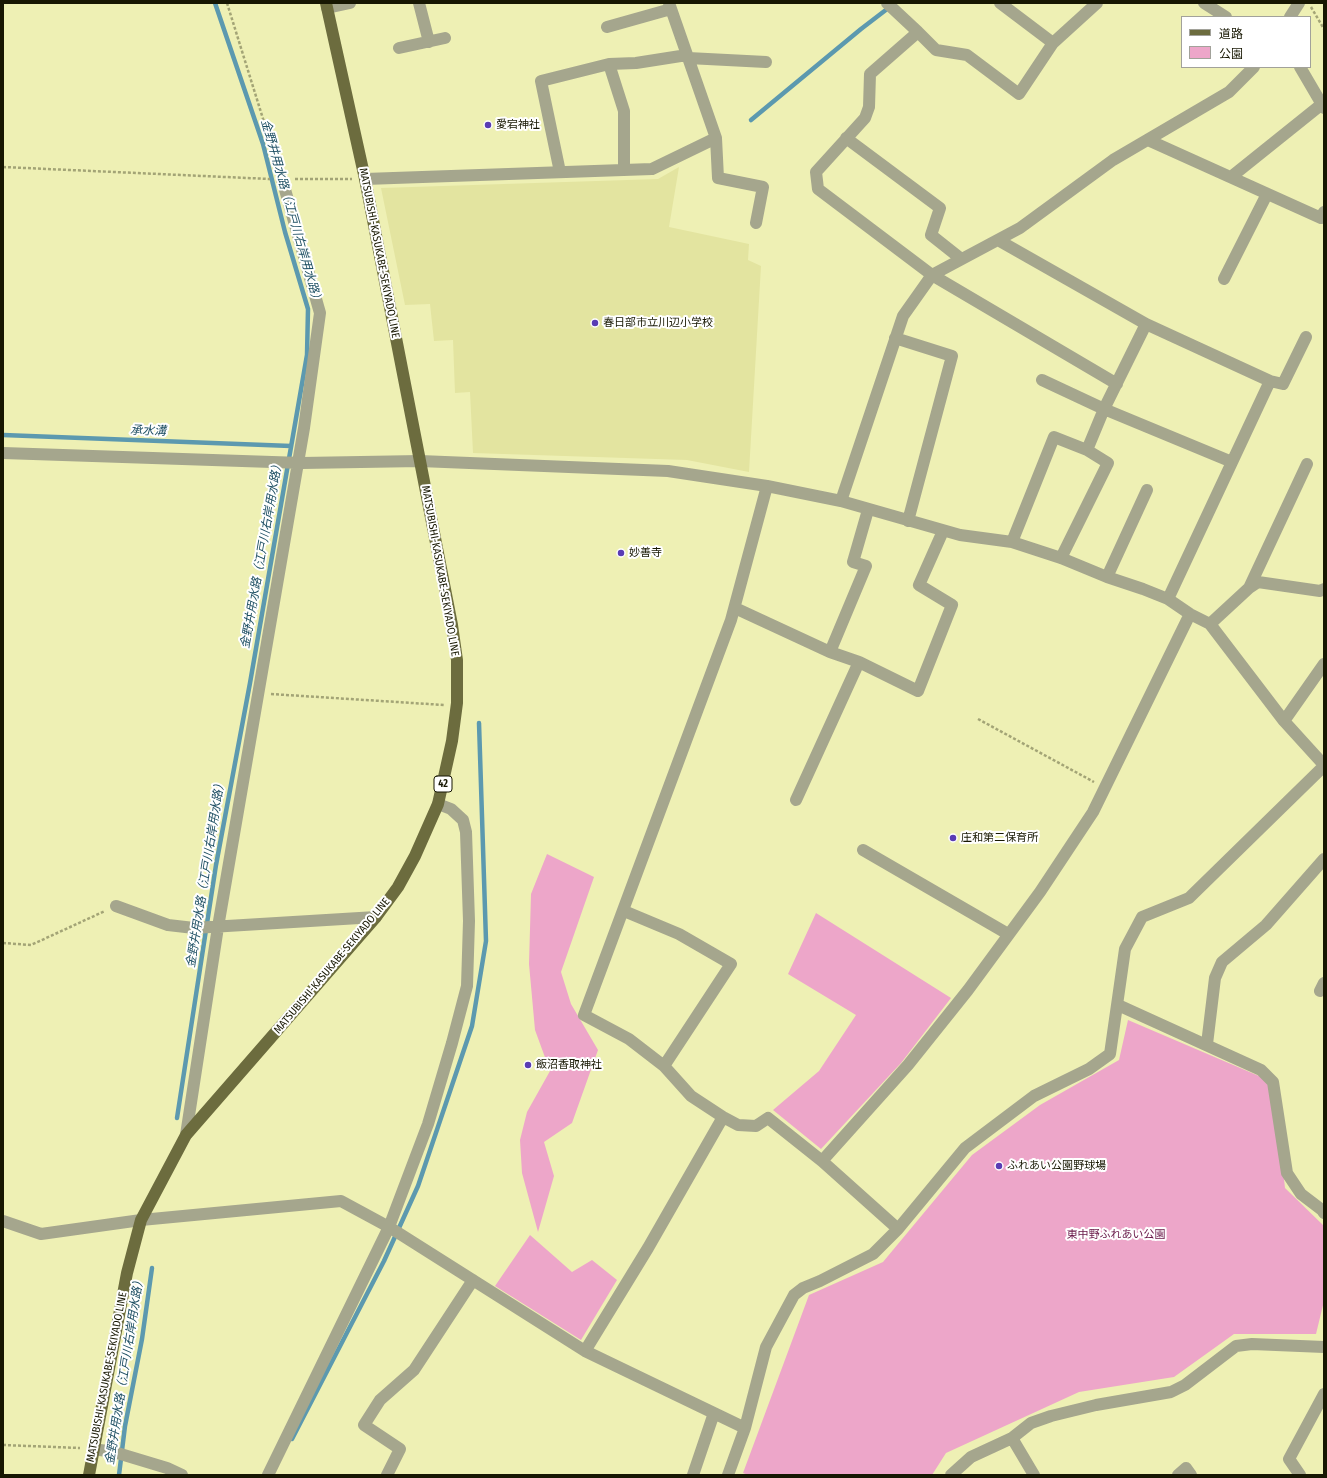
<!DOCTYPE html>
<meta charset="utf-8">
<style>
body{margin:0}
#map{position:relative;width:1327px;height:1478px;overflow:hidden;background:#eef0b4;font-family:"Fira Sans Condensed","Noto Sans JP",sans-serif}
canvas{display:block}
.frame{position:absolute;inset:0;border:4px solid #171702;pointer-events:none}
.legend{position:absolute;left:1181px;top:16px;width:130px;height:52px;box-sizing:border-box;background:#fff;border:1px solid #a2a29a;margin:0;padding:5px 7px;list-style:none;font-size:12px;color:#171702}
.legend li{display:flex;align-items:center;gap:8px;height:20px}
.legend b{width:20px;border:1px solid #a2a29a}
</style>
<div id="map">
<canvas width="1327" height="1478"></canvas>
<div class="frame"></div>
<ul class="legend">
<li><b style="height:5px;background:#6c6c3e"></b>道路</li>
<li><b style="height:11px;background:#eda6c9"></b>公園</li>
</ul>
</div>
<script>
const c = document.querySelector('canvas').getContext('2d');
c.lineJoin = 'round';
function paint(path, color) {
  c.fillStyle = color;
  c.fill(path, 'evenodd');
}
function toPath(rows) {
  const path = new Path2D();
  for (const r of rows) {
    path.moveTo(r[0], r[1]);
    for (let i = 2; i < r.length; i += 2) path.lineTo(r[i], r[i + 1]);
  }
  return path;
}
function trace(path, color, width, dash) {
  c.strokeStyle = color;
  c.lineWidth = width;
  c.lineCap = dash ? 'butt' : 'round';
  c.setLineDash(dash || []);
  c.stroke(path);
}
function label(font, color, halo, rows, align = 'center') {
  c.font = font + ' "Fira Sans Condensed","Noto Sans JP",sans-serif';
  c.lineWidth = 4;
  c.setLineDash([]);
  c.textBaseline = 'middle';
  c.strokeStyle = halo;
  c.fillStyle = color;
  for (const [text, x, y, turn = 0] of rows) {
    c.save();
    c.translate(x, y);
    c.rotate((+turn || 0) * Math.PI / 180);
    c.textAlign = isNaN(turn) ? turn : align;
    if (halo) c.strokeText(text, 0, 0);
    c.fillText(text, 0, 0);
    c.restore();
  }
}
const built = toPath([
 [679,167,669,227,749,244,748,260,761,266,749,472,687,460,473,453,470,392,455,393,453,340,434,341,430,304,405,305,381,188,658,179]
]);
const green = toPath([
 [547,854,594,877,561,972,571,1004,598,1050,572,1123,544,1142,554,1176,538,1232,522,1173,520,1140,527,1112,550,1071,535,1030,529,964,531,894],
 [816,913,951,998,901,1063,821,1149,773,1110,819,1071,856,1015,788,974],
 [1128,1020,1273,1082,1285,1188,1324,1226,1324,1301,1316,1334,1234,1334,1174,1377,1079,1392,946,1453,932,1475,748,1475,743,1473,809,1295,883,1262,972,1155,1040,1105,1119,1060],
 [530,1235,572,1272,592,1260,617,1280,581,1340,495,1286]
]);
const stream = toPath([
 [751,120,861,29,891,6],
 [3,435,291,446],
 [177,1118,216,865,250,683,307,355,308,309,285,232,263,144,215,3],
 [292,1439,384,1261,418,1186,472,1026,486,941,479,723],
 [119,1475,125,1426,142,1339,152,1268]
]);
const path = toPath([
 [227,3,278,167],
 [1311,7,1324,29],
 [3,167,270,179],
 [295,179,352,179],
 [271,694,444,705],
 [978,719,1094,782],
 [3,943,31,945,105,911],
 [3,1445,80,1448]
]);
const minor = toPath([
 [419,3,429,42],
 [887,3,918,32,870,74,869,107,865,118,816,172,818,189,932,275,1117,384],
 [1000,3,1053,43],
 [1204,3,1226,17],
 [327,8,350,3],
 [1290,17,1299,3],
 [607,27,671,9],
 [918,32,936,50,967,55,1019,94,1053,43,1097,3],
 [399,48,445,38],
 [688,58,766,62],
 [609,64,624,111,624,170],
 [1300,67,1324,108],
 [716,138,718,178,763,187,756,223],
 [846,138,940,208,931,235,960,258],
 [1148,140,1321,218,1324,212],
 [560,172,541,81,609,64,636,63,687,55],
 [1231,177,1322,104],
 [365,179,652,169,716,138,669,3],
 [998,240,1146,324,1270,381,1283,384,1306,337],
 [1224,279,1267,194],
 [895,338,952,356,908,521],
 [1042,380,1104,409,1232,462],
 [3,453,302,463,420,461,668,471,767,486,841,501,960,535,1012,542,1061,558,1107,577,1143,589,1168,599,1190,614,1210,624,1284,721,1324,765],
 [841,501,903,316,932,275,1020,228,1113,160,1229,92,1254,67],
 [1012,542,1054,437,1087,450],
 [1061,558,1108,463,1087,450,1104,409,1146,324],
 [1107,577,1147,490],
 [1249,588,1307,464],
 [1168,599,1270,381],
 [735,608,830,652,859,662,796,800],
 [1210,624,1249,588,1258,582,1320,591,1324,589],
 [830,652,866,566,853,562,868,510],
 [859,662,918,691,952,605,919,585,943,531],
 [1284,721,1324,664],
 [863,850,1008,934],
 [116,906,168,925,194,928,376,917],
 [624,911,679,934,731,964,664,1066],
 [1320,991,1324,983],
 [1118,1005,1261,1070,1273,1082,1287,1173,1301,1194,1322,1210,1324,1213],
 [1207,1044,1215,978,1222,962,1266,925,1324,859],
 [723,1117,691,1096,664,1066,629,1039,584,1015,731,620,767,486],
 [186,1135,218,927,304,428,320,313,282,179],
 [822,1161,908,1065,968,990,1040,892,1093,812,1190,614],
 [3,1221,41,1234,141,1220,341,1201,389,1227,585,1351,745,1428],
 [585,1351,648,1248,723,1117,738,1125,756,1126,768,1118,822,1161,898,1229],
 [1012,1438,1034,1475],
 [93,1449,114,1452,167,1468,182,1475],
 [268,1475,389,1227,428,1124,452,1043,467,986,469,921,466,832,463,820,451,809,438,804],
 [387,1475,400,1449,364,1425,380,1400,414,1370,473,1280],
 [693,1475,714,1413],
 [728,1475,745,1428,766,1347,794,1295,803,1288,820,1281,873,1254,898,1229,965,1148,1034,1096,1089,1069,1110,1054,1125,949,1142,917,1189,898,1324,766],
 [951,1475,971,1457,1012,1438,1031,1423,1051,1416,1096,1405,1171,1392,1185,1385,1236,1346,1252,1344,1324,1347],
 [1178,1475,1186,1468,1191,1475],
 [1300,1475,1289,1459,1324,1394]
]);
const major = toPath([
 [89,1475,127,1273,141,1220,186,1135,376,917,398,887,415,856,438,804,452,741,457,703,457,660,452,625,365,179,326,3]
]);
const markers = [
 [488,125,4,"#593cb4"],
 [595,323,4,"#593cb4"],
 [621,553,4,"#593cb4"],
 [953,838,4,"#593cb4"],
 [528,1065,4,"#593cb4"],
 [999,1166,4,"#593cb4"]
];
const shields = [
 [443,784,18]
];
const shieldNames = [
 ["42",443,784]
];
const poiNames = [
 ["愛宕神社",496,125],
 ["春日部市立川辺小学校",603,323],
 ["妙善寺",629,553],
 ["庄和第二保育所",961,838],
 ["飯沼香取神社",536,1065],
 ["ふれあい公園野球場",1007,1166]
];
const streetNames = [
 ["MATSUBISHI-KASUKABE-SEKIYADO LINE",379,253,79],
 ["MATSUBISHI-KASUKABE-SEKIYADO LINE",440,571,80],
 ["MATSUBISHI-KASUKABE-SEKIYADO LINE",332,966,-50],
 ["MATSUBISHI-KASUKABE-SEKIYADO LINE",107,1377,-79]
];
const parkNames = [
 ["東中野ふれあい公園",1116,1235]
];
const waterNames = [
 ["金野井用水路（江戸川右岸用水路）",291,212,74],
 ["承水溝",148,431,2],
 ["金野井用水路（江戸川右岸用水路）",262,554,-80],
 ["金野井用水路（江戸川右岸用水路）",206,873,-81],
 ["金野井用水路（江戸川右岸用水路）",125,1370,-81]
];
paint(built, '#e3e4a0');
paint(green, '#eda6c9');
trace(stream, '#5c99af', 4.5);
trace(path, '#a3a476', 2.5, [3, 2]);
trace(minor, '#a5a68d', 12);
trace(major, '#6c6c3e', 12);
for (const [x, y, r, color] of markers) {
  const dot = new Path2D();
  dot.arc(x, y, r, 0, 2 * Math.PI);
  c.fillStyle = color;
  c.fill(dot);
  trace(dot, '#fff', 1.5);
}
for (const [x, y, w] of shields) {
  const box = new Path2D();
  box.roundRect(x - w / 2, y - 8, w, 16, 3);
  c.fillStyle = '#fff';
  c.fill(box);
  trace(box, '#171702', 1);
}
label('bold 10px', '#171702', null, shieldNames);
label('11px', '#171702', '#fff', poiNames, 'left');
label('11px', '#171702', '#fff', streetNames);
label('11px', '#671546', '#fff', parkNames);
label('italic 12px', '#1e4f63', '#fff', waterNames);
</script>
